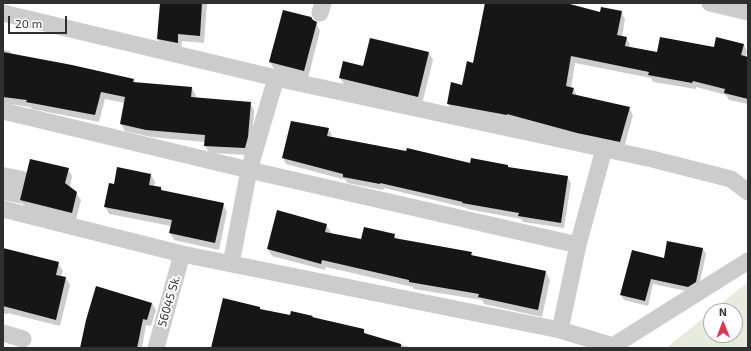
<!DOCTYPE html>
<style>
body{margin:0}
#map{position:relative;width:751px;height:351px;overflow:hidden;background:#fff;font-family:"Exo 2",sans-serif}
canvas{display:block}
.frame{position:absolute;inset:0;border:4px solid #2f2f2f;pointer-events:none}
.north{position:absolute;left:703px;top:303px;width:40px;height:40px;box-sizing:border-box;background:#fff;border:1px solid #acacac;border-radius:50%;rotate:359deg;font-size:11px;font-weight:700;line-height:16px;text-align:center;color:#2f2f2f}
.north::after{content:'';display:block;margin:auto;width:14px;height:18px;background:#e1354f;clip-path:polygon(50% 0,100% 100%,50% 72%,0 100%)}
.scale{position:absolute;left:8px;top:16px;width:59px;height:18px;box-sizing:border-box;border:2px solid #2f2f2f;border-top:0;padding-left:5px;font-size:12px;line-height:14px;white-space:nowrap;color:#2f2f2f;-webkit-text-stroke:3px #fff;paint-order:stroke}
</style>
<div id="map">
<canvas width="751" height="351"></canvas>
<div class="frame"></div>
<div class="north">N</div>
<div class="scale">20 m</div>
</div>
<script>
const c = document.querySelector('canvas').getContext('2d');
c.lineJoin = 'round';
function paint(path, color) {
  c.fillStyle = color;
  c.fill(path, 'evenodd');
}
function toPath(rows) {
  const path = new Path2D();
  for (const r of rows) {
    path.moveTo(r[0], r[1]);
    for (let i = 2; i < r.length; i += 2) path.lineTo(r[i], r[i + 1]);
  }
  return path;
}
function trace(path, color, width, dash) {
  c.strokeStyle = color;
  c.lineWidth = width;
  c.lineCap = dash ? 'butt' : 'round';
  c.setLineDash(dash || []);
  c.stroke(path);
}
function label(font, color, halo, rows, align = 'center') {
  c.font = font + ' "Exo 2",sans-serif';
  c.lineWidth = 4;
  c.setLineDash([]);
  c.textBaseline = 'middle';
  c.strokeStyle = halo;
  c.fillStyle = color;
  for (const [text, x, y, turn = 0] of rows) {
    c.save();
    c.translate(x, y);
    c.rotate((+turn || 0) * Math.PI / 180);
    c.textAlign = isNaN(turn) ? turn : align;
    if (halo) c.strokeText(text, 0, 0);
    c.fillText(text, 0, 0);
    c.restore();
  }
}
const green = toPath([
 [748,282,748,348,666,348,711,312,711,335,735,335,735,311,712,311]
]);
const shadow = toPath([
 [161,3,207,3,204,43,182,41,181,50,162,47,158,39],
 [486,3,562,3,600,13,621,12,625,19,622,37,626,38,630,44,629,48,658,53,744,45,747,51,746,57,748,58,748,104,729,100,726,95,696,87,696,89,653,82,651,78,575,63,571,88,573,89,577,95,629,108,633,115,624,148,452,111,448,104,463,86,473,64],
 [316,23,320,31,308,78,274,69,270,62],
 [3,50,10,51,12,55,134,80,136,83,192,88,196,96,196,99,250,103,254,110,252,145,249,155,209,153,205,145,205,142,151,137,125,131,121,124,125,103,105,99,99,122,32,109,30,107,3,103],
 [429,53,433,60,422,104,344,85,340,77,364,67],
 [328,129,332,135,331,137,471,164,508,166,509,168,567,177,571,183,564,228,523,222,521,219,467,209,467,208,384,188,383,190,347,183,346,180,286,164,283,158],
 [3,167,28,172,68,169,72,176,70,188,76,193,81,200,76,220,25,207,23,204,3,200],
 [151,175,155,182,154,187,161,188,162,191,223,204,227,212,219,250,174,240,170,233,171,226,109,214,105,206,114,185],
 [326,225,331,232,330,234,362,241,395,235,397,240,471,253,473,257,546,272,550,280,542,317,484,304,482,300,414,289,413,287,326,267,325,270,272,256,268,249],
 [703,249,706,254,699,287,691,292,653,284,648,306,624,300,621,295],
 [3,250,58,263,63,271,61,277,66,278,70,285,60,326,8,313,8,314,3,313],
 [152,303,156,310,151,326,146,325,142,348,81,348],
 [260,308,261,310,291,317,312,317,313,318,364,330,366,335,413,348,213,348]
]);
const building = toPath([
 [160,3,202,3,200,36,178,34,178,43,157,39],
 [485,3,566,3,600,12,601,7,622,11,617,35,627,37,625,46,657,52,660,37,714,47,716,37,744,44,741,55,748,57,748,99,724,93,725,89,693,81,692,83,648,75,649,72,571,56,566,86,574,88,572,94,630,107,620,142,577,133,507,114,507,115,447,104,451,82,462,85,467,61,473,63],
 [283,10,311,17,313,20,317,22,304,71,269,62],
 [370,38,429,52,418,97,339,78,343,61,363,66],
 [3,52,72,65,134,79,133,82,192,87,191,97,251,102,248,137,245,148,204,146,205,135,146,130,120,124,125,97,101,92,95,115,26,102,27,100,3,97],
 [291,121,329,128,327,136,406,151,407,148,470,163,471,158,508,165,508,167,568,176,561,223,518,216,519,213,462,203,463,202,380,183,380,184,343,177,343,174,282,158],
 [30,159,69,168,65,183,77,192,72,213,20,200],
 [117,167,151,174,149,185,161,187,161,190,224,203,215,243,169,233,172,220,104,207,109,183,114,184],
 [277,210,327,224,325,232,361,239,364,227,395,234,394,238,472,252,471,255,546,271,538,310,478,297,479,294,409,282,409,280,322,260,321,264,267,249],
 [667,241,703,248,696,282,688,287,651,279,645,301,620,295,632,250,664,258],
 [3,248,59,262,56,275,66,277,56,320,3,306],
 [96,286,152,303,147,320,143,319,137,348,80,348,86,320],
 [223,298,260,307,260,309,290,315,291,311,313,316,312,317,364,329,364,333,401,344,401,348,211,348]
]);
const street = toPath([
 [710,3,748,12],
 [3,13,276,78,652,159,731,179,748,192],
 [320,13,323,3],
 [3,111,249,170,578,245],
 [3,209,182,254,560,330,613,346],
 [231,264,249,170,276,78],
 [560,330,578,245,604,149],
 [3,333,23,339],
 [156,348,182,254],
 [614,348,613,346,748,261]
]);
const streetNames = [
 ["56045 Sk.",169,301,-74]
];
paint(green, '#e6ebdd');
paint(shadow, '#0003');
paint(building, '#161616');
trace(street, '#ccc', 17);
label('12px', '#2f2f2f', '#fff', streetNames);
</script>
